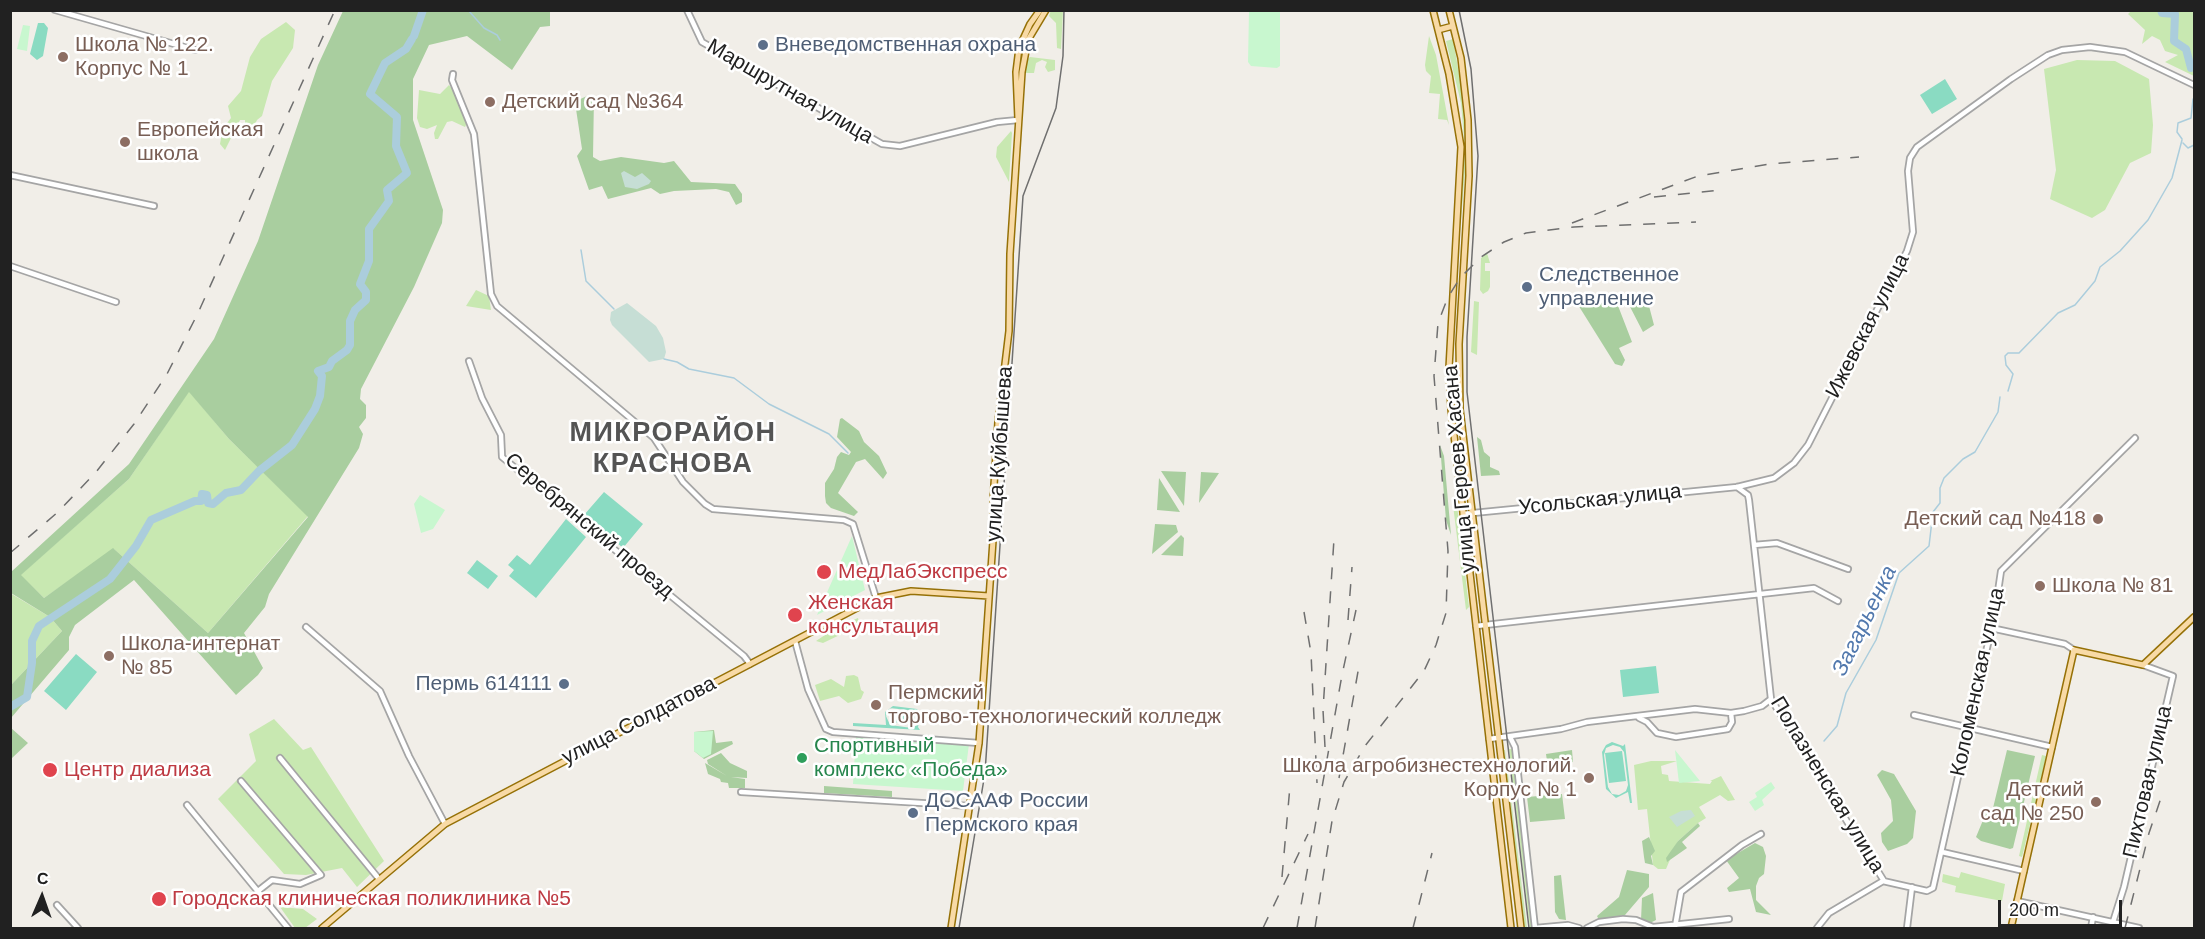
<!DOCTYPE html>
<meta charset="utf-8">
<style>
body{margin:0}
#map{position:relative;width:2205px;height:939px;overflow:hidden;background:#f1eee8;font-family:Arial,sans-serif}
canvas{display:block}
.frame{position:absolute;inset:0;border:12px solid #212121;pointer-events:none}
.north{position:absolute;left:12px;top:867px;width:60px;height:60px;-webkit-text-stroke:4px #fff;paint-order:stroke;rotate:2deg;font-size:16px;font-weight:700;line-height:24px;text-align:center;color:#212121}
.north::after{content:'';display:block;margin:auto;width:21px;height:27px;background:#212121;clip-path:polygon(50% 0,100% 100%,50% 72%,0 100%)}
.scale{position:absolute;left:1998px;top:900px;width:124px;height:27px;box-sizing:border-box;border:3px solid #212121;border-top:0;padding-left:8px;font-size:18px;line-height:21px;white-space:nowrap;color:#212121;-webkit-text-stroke:4px #fff;paint-order:stroke}
</style>
<div id="map">
<canvas width="2205" height="939"></canvas>
<div class="frame"></div>
<div class="north">С</div>
<div class="scale">200 m</div>
</div>
<script>
const c = document.querySelector('canvas').getContext('2d');
c.lineJoin = 'round';
function paint(path, color) {
  c.fillStyle = color;
  c.fill(path, 'evenodd');
}
function toPath(rows) {
  const path = new Path2D();
  for (const r of rows) {
    path.moveTo(r[0], r[1]);
    for (let i = 2; i < r.length; i += 2) path.lineTo(r[i], r[i + 1]);
  }
  return path;
}
function trace(path, color, width, dash) {
  c.strokeStyle = color;
  c.lineWidth = width;
  c.lineCap = dash ? 'butt' : 'round';
  c.setLineDash(dash || []);
  c.stroke(path);
}
function label(font, color, halo, rows, align = 'center') {
  c.font = font + ' Arial,sans-serif';
  c.lineWidth = 5;
  c.setLineDash([]);
  c.textBaseline = 'middle';
  c.strokeStyle = halo;
  c.fillStyle = color;
  for (const [text, x, y, turn = 0] of rows) {
    c.save();
    c.translate(x, y);
    c.rotate((+turn || 0) * Math.PI / 180);
    c.textAlign = isNaN(turn) ? turn : align;
    if (halo) c.strokeText(text, 0, 0);
    c.fillText(text, 0, 0);
    c.restore();
  }
}
const grass = toPath([
 [1051,10,1063,11,1061,49,1057,48,1056,23,1049,16],
 [2131,11,2194,11,2194,76,2165,62,2178,55,2165,51,2160,40,2152,36,2142,44,2145,30,2128,14],
 [286,22,295,30,293,48,272,81,262,116,257,120,248,138,245,139,245,120,240,120,225,150,220,144,223,128,231,118,228,106,241,91,250,57,261,39],
 [1429,36,1436,55,1449,125,1447,120,1438,119,1440,94,1429,93,1431,76,1426,71,1425,65],
 [1453,39,1465,109,1467,148,1456,281,1465,150,1461,103,1446,41],
 [1030,57,1055,60,1055,70,1048,72,1045,67,1047,62,1042,60,1036,63,1034,73,1025,73,1027,60],
 [2077,60,2115,61,2149,79,2153,125,2151,153,2130,163,2105,210,2092,218,2050,199,2056,170,2044,69],
 [449,85,456,94,467,123,465,127,452,121,447,122,438,139,435,139,434,133,437,125,427,129,420,127,417,118,419,90,440,94],
 [1011,131,1012,133,1009,182,996,157,997,147],
 [1487,253,1490,263,1485,263,1485,271,1490,271,1490,287,1488,291,1483,294,1480,290,1481,258],
 [476,290,489,296,491,310,466,306],
 [1474,301,1479,302,1477,355,1471,352],
 [189,391,229,439,308,516,208,633,114,549,44,598,20,575,129,479],
 [1453,505,1457,505,1469,607,1466,610],
 [10,593,50,617,62,631,11,685],
 [858,618,859,623,846,632,823,643,816,641,837,627],
 [854,675,858,677,861,690,864,692,861,699,848,703,839,696,820,701,815,685,831,679,844,687,846,676],
 [274,719,303,750,311,747,384,861,357,887,342,868,306,875,284,874,218,799,256,761,249,734],
 [1509,749,1512,749,1533,928,1530,928],
 [1504,750,1505,750,1527,928,1525,928],
 [2042,755,2046,756,2039,788,2022,857,2019,856],
 [1651,761,1677,761,1661,766,1662,774,1668,775,1669,781,1710,784,1712,781,1710,781,1721,776,1735,800,1728,801,1720,795,1699,807,1706,818,1698,823,1678,841,1666,869,1658,869,1653,865,1647,809,1638,810,1634,765],
 [1961,872,2005,884,2002,901,1955,892,1956,886,1942,882,1943,874,1959,878],
 [280,907,303,909,317,919,305,928,295,928]
]);
const forest = toPath([
 [343,11,550,11,550,26,540,27,512,70,467,36,429,45,413,79,413,120,443,210,442,223,414,287,361,389,360,399,366,405,366,418,359,427,363,434,359,448,269,594,265,607,244,633,263,668,258,675,236,695,134,580,75,625,69,637,69,650,11,718,11,685,62,631,50,617,11,593,11,572,129,464,214,339,258,241,318,65],
 [189,392,229,439,308,517,208,633,113,548,44,598,21,575,129,479],
 [587,96,594,96,593,157,600,161,621,157,664,163,674,161,691,182,735,184,742,194,742,202,736,205,729,192,716,189,674,191,660,194,651,188,608,199,602,186,589,190,577,156,582,149,576,109,576,101],
 [1615,298,1632,342,1619,348,1625,360,1622,366,1615,364,1575,300],
 [1640,298,1649,306,1654,325,1643,332,1626,299],
 [842,418,859,431,864,442,879,456,887,473,883,479,865,459,856,462,838,493,858,512,854,516,831,508,826,503,825,496,825,483,834,469,837,457,841,452,849,455,851,452,837,437,840,419],
 [1477,437,1481,440,1484,452,1490,457,1490,467,1499,471,1500,475,1481,476],
 [1440,445,1444,456,1451,535,1446,520],
 [1161,471,1186,472,1184,506],
 [1201,472,1219,473,1199,503],
 [1159,478,1180,512,1157,510],
 [1155,524,1176,525,1178,532,1152,554],
 [1181,535,1184,538,1183,556,1161,555],
 [11,728,28,743,11,759],
 [714,730,716,743,732,741,733,744,704,759,694,751,694,732],
 [1572,750,1573,762,1567,763,1566,759,1547,761,1546,754],
 [2007,750,2035,756,2013,848,2010,849,1981,841,1976,837,1986,813,1993,808],
 [721,753,730,763,747,771,747,778,731,777,745,779,745,788,729,788,728,783,721,782,720,779,708,774,705,763,727,776,708,764,707,760],
 [1882,770,1894,774,1916,811,1913,838,1907,844,1888,851,1882,842,1881,833,1893,821,1891,800,1877,775],
 [824,786,892,791,892,797,824,793],
 [1562,794,1565,819,1530,822,1527,797],
 [1698,823,1700,826,1682,842,1687,848,1667,862,1666,858,1678,841],
 [1649,837,1655,851,1651,856,1653,865,1645,863,1644,857,1642,841],
 [1755,843,1763,847,1766,856,1764,874,1759,878,1756,886,1756,900,1771,915,1756,912,1750,889,1729,892,1727,888,1739,878,1726,860],
 [1627,870,1649,874,1649,887,1625,915,1599,920,1597,916,1619,897],
 [1561,875,1566,920,1559,919,1555,912,1554,876],
 [1653,893,1656,920,1650,923,1641,920,1642,898]
]);
const wetland = toPath([
 [624,171,635,177,642,173,651,181,649,184,637,189,625,187,621,173],
 [627,303,656,326,663,338,666,352,664,359,649,362,612,325,610,320,611,312],
 [1691,810,1695,816,1677,827,1669,817,1681,811]
]);
const park = toPath([
 [1249,11,1280,11,1280,66,1277,68,1251,66,1248,62],
 [23,25,30,26,27,51,17,49],
 [420,495,445,510,433,529,421,533,414,504],
 [852,536,865,590,817,615],
 [713,731,711,754,703,758,694,751,694,732],
 [856,736,969,744,963,791,853,784],
 [1675,750,1700,781,1679,783],
 [1771,782,1775,788,1762,800,1764,805,1755,811,1749,802,1757,797,1755,793]
]);
const pitch = toPath([
 [38,23,44,23,48,28,43,56,37,60,30,54],
 [1945,79,1957,99,1932,114,1920,95],
 [604,492,643,524,623,548,584,515],
 [566,519,586,537,536,598,509,576,514,570,508,565,517,555,530,565],
 [477,560,498,576,488,589,467,573],
 [76,654,97,672,66,710,44,691],
 [1656,666,1659,693,1623,697,1620,670],
 [893,706,917,709,921,715,918,727,920,730,853,726,853,723,886,725,885,712],
 [890,708,916,711,919,716,917,725,912,728,890,725,886,716],
 [891,710,915,712,915,724,890,722],
 [1612,742,1623,746,1625,744,1632,803,1630,803,1628,792,1616,798,1606,789,1602,752,1606,745],
 [1613,745,1620,747,1624,752,1628,785,1626,791,1619,795,1612,794,1608,787,1604,755,1606,748],
 [1622,751,1626,781,1609,783,1605,753]
]);
const stream = toPath([
 [468,10,484,28,497,35,500,40],
 [2182,139,2177,132,2178,123,2191,118,2193,99],
 [2183,143,2188,148,2194,145],
 [581,250,586,281,614,309],
 [664,359,677,362,689,369,734,378,769,404,829,434,848,453],
 [2008,391,2013,374,2006,365,2005,356,2008,353,2019,353,2058,313,2075,305,2095,281,2100,267,2120,251,2148,220,2172,178,2182,140],
 [1824,741,1837,726,1846,693,1876,640,1899,573,1929,546,1933,512,1940,503,1940,488,1944,478,1963,459,1975,452,1998,412,2000,397]
]);
const river = toPath([
 [2161,10,2162,13,2175,14,2174,41,2186,49,2191,68],
 [414,36,423,10],
 [10,707,27,697,32,663,32,641,39,626,110,579,136,546,151,520,195,501,201,501,202,494,207,495,208,503,213,504,226,493,241,490,259,471,292,445,315,409,320,396,322,376,318,371,329,367,332,361,347,350,350,345,350,321,355,310,366,300,366,292,360,284,369,261,369,229,389,201,387,190,407,173,396,146,397,117,370,94,385,63,406,49,412,39]
]);
const minor = toPath([
 [55,10,195,50],
 [687,10,702,42,882,144,900,146,997,122,1018,120],
 [453,74,452,80,474,134,491,294,497,306,654,438,683,482,705,504,713,509,844,520,853,524,876,598],
 [10,175,154,206],
 [10,266,116,302],
 [469,361,482,398,501,435,502,457,744,656,750,664],
 [1737,487,1748,495,1749,500,1771,699,1884,881],
 [1463,514,1737,487,1774,478,1794,463,1808,445,1907,251,1913,232,1908,171,1910,158,1917,147,2011,79,2048,55,2062,50,2090,47,2125,52,2194,85],
 [1754,545,1777,543,1848,569],
 [1476,626,1814,588,1838,601],
 [306,627,380,691,409,756,445,824],
 [1991,628,2065,644,2074,650],
 [795,641,808,689,826,729,833,732,979,743],
 [1914,715,2052,747],
 [1639,718,1647,722,1657,733,1676,737,1728,729,1732,722,1731,713],
 [1510,737,1515,747,1535,928],
 [1489,739,1561,729,1587,722,1695,709,1731,713,1744,711,1762,706,1771,699],
 [280,758,379,879],
 [241,781,321,875,300,884,272,880,258,891],
 [741,792,971,806],
 [187,805,288,928],
 [1942,852,2024,871],
 [2017,901,2139,928],
 [57,905,78,928],
 [2113,922,2124,887,2173,676,2143,665],
 [1675,927,1681,892,1742,845,1761,834],
 [1535,928,1568,925,1579,928],
 [1587,928,1599,922,1623,919,1636,920,1653,927,1729,919],
 [1817,928,1829,913,1883,881,1927,891,1933,888,1995,612,2001,571,2135,438],
 [1907,928,1912,887],
 [2091,928,2093,917]
]);
const major = toPath([
 [1433,10,1449,74,1461,147,1449,368,1451,409,1511,928],
 [1449,10,1461,58,1468,120,1469,176,1459,344,1460,409,1521,928],
 [1438,30,1453,26],
 [1018,119,1016,72,1019,48,1030,24,1040,10],
 [322,928,445,824,876,598,911,591,989,596],
 [951,928,979,743,994,526,993,501,998,422,1009,331,1010,254,1022,72,1028,40,1046,10],
 [2011,928,2074,650,2143,665,2194,617]
]);
const tram = toPath([
 [1459,10,1471,69,1478,156,1467,337,1467,392,1529,928],
 [959,928,985,773,1023,196,1056,108,1063,56,1064,10]
]);
const rail = toPath([
 [1654,197,1721,190],
 [1572,223,1698,176,1769,164,1859,157],
 [10,553,58,512,96,472,134,424,167,374,198,313,335,10],
 [1304,612,1311,653,1317,783],
 [1348,620,1352,567],
 [1325,747,1323,710,1334,539],
 [1339,778,1359,666],
 [1282,877,1290,786],
 [1263,928,1308,834],
 [1297,928,1342,675,1356,610],
 [1315,928,1332,821,1344,782,1365,746,1424,671,1436,645,1446,613,1448,551,1434,376,1438,323,1448,297,1460,278,1481,257,1504,242,1526,233,1574,227,1696,222],
 [1413,928,1432,853],
 [2125,928,2149,833,2161,798]
]);
const markers = [
 [763,45,6,"#5c6f8a"],
 [63,57,6,"#8d6e63"],
 [490,102,6,"#8d6e63"],
 [125,142,6,"#8d6e63"],
 [1527,287,6,"#5c6f8a"],
 [2098,519,6,"#8d6e63"],
 [824,572,8,"#e0444e"],
 [2040,586,6,"#8d6e63"],
 [795,615,8,"#e0444e"],
 [109,656,6,"#8d6e63"],
 [564,684,6,"#5c6f8a"],
 [876,705,6,"#8d6e63"],
 [802,758,6,"#2e9e5b"],
 [50,770,8,"#e0444e"],
 [1589,778,6,"#8d6e63"],
 [2096,802,6,"#8d6e63"],
 [913,813,6,"#5c6f8a"],
 [159,899,8,"#e0444e"]
];
const educationNames = [
 ["Школа № 122.",75,45],
 ["Корпус № 1",75,69],
 ["Детский сад №364",502,102],
 ["Европейская",137,130],
 ["школа",137,154],
 ["Детский сад №418",2086,519,"right"],
 ["Школа № 81",2052,586],
 ["Школа-интернат",121,644],
 ["№ 85",121,668],
 ["Пермский",888,693],
 ["торгово-технологический колледж",888,717],
 ["Школа агробизнестехнологий.",1577,766,"right"],
 ["Корпус № 1",1577,790,"right"],
 ["Детский",2084,790,"right"],
 ["сад № 250",2084,814,"right"]
];
const serviceNames = [
 ["Вневедомственная охрана",775,45],
 ["Следственное",1539,275],
 ["управление",1539,299],
 ["Пермь 614111",552,684,"right"],
 ["ДОСААФ России",925,801],
 ["Пермского края",925,825]
];
const streetNames = [
 ["Маршрутная улица",790,92,30],
 ["Ижевская улица",1868,326,-63],
 ["улица Куйбышева",1000,454,-86],
 ["улица Героев Хасана",1460,469,-95],
 ["Усольская улица",1600,500,-6],
 ["Серебрянский проезд",589,526,40],
 ["Коломенская улица",1978,682,-78],
 ["улица Солдатова",639,721,-27],
 ["Пихтовая улица",2148,782,-77],
 ["Полазненская улица",1827,785,59]
];
const healthNames = [
 ["МедЛабЭкспресс",838,572],
 ["Женская",808,603],
 ["консультация",808,627],
 ["Центр диализа",64,770],
 ["Городская клиническая поликлиника №5",172,899]
];
const leisureNames = [
 ["Спортивный",814,746],
 ["комплекс «Победа»",814,770]
];
const waterNames = [
 ["Загарьенка",1865,621,-64]
];
const districtNames = [
 ["МИКРОРАЙОН",673,434],
 ["КРАСНОВА",673,465]
];
paint(grass, '#c8e8b1');
paint(forest, '#a9ce9f');
paint(wetland, '#c6ded5');
paint(park, '#c8f7cf');
paint(pitch, '#8adbc2');
trace(stream, '#abcddc', 1.5);
trace(river, '#abcddc', 8);
trace(minor, '#a5a5a5', 8);
trace(major, '#967107', 8);
trace(minor, '#fff', 4.5);
trace(major, '#f8daa6', 5);
trace(tram, '#6f6f6f', 1.5);
trace(rail, '#6f6f6f', 1.5, [12, 12]);
for (const [x, y, r, color] of markers) {
  const dot = new Path2D();
  dot.arc(x, y, r, 0, 2 * Math.PI);
  c.fillStyle = color;
  c.fill(dot);
  trace(dot, '#fff', 2);
}
label('21px', '#785e54', '#fff', educationNames, 'left');
label('21px', '#4e5e75', '#fff', serviceNames, 'left');
label('21px', '#212121', '#fff', streetNames);
label('21px', '#be3a42', '#fff', healthNames, 'left');
label('21px', '#27864d', '#fff', leisureNames, 'left');
label('italic 22px', '#5178ad', '#fff', waterNames);
c.letterSpacing = '1.5px';
label('bold 27px', '#545454', '#fff', districtNames);
c.letterSpacing = '0px';
</script>
